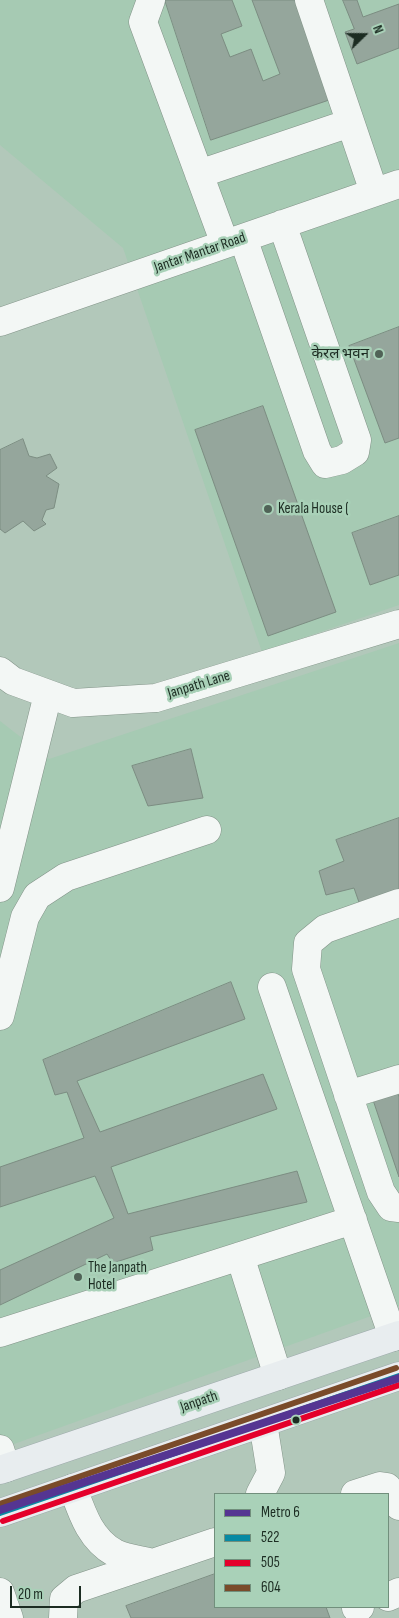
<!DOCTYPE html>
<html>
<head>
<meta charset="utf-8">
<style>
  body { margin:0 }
  #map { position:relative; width:399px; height:1618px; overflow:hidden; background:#b2c8ba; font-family:"Sofia Sans Condensed",sans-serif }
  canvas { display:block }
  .legend { position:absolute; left:214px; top:1493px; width:175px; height:115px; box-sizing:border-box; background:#a9d1b8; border:1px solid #718f7c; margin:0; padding:6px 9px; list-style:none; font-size:15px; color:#1c2c22 }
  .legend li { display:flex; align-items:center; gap:10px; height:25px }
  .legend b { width:25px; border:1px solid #718f7c }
  .north { position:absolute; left:339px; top:10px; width:50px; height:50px; -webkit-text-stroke:4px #a9d1b8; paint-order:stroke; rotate:68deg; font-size:14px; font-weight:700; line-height:20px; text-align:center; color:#1c2c22 }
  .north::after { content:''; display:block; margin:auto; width:18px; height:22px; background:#1c2c22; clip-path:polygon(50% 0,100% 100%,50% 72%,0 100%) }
  .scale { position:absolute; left:10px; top:1586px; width:71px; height:22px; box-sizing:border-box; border:2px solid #1c2c22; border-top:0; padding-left:6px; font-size:15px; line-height:18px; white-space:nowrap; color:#1c2c22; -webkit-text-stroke:4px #a9d1b8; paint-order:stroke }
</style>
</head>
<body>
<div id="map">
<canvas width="399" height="1618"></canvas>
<ul class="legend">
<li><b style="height:6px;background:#553592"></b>Metro 6</li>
<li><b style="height:6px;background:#078aa3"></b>522</li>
<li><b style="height:6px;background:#e4002b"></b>505</li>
<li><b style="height:6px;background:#7a4b2a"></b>604</li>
</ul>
<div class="north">N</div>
<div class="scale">20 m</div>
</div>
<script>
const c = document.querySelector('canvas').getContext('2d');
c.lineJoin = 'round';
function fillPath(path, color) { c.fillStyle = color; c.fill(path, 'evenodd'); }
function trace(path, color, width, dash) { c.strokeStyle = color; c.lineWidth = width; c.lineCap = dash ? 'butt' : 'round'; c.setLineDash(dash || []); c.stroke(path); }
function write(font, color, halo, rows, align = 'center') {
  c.font = font + ' "Sofia Sans Condensed","Noto Sans Devanagari",sans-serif'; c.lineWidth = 5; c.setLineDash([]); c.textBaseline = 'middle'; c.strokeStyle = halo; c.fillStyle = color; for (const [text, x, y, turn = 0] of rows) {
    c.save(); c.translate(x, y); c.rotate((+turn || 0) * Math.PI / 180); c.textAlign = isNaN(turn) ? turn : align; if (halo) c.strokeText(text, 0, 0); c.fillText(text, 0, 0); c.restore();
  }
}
fillPath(new Path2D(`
  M0 0H399V605L262 652 123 248 0 145Z
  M399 643V1306L0 1449V721L49 759Z`), '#a6cab3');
const building = new Path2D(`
  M165 0H232L242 26 221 34 230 57 251 49 263 81 280 74 252 0H301L335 98 211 140Z
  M343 0H357L363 17 399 4V48L357 64 345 32 354 29Z
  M399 327V438L385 443 349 346Z
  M263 406 336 612 268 636 195 430Z
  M23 439 29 456 37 458 50 454 57 468 46 476 59 484 54 508 46 510 42 520 46 524 34 531 23 521 5 533 0 529V450Z
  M399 516V575L370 585 352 533Z
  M191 749 203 798 148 806 132 766Z
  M399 818V895L361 908 354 888 326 895 319 871 344 861 336 840Z
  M231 982 245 1019 77 1081 100 1132 263 1074 277 1109 111 1167 128 1214 297 1171 307 1202 150 1237 153 1250 113 1263 107 1254 0 1305V1270L114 1218 95 1176 0 1207V1167L84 1138 67 1092 55 1095 43 1060Z
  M395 1086 399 1097V1177L371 1094Z
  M215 1574V1607H326L330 1618H131L126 1606Z`);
fillPath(building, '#95a69c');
trace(building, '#7c8d82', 1);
const minor = new Path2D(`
  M151 0 143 22 225 244
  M309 0 374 192
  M199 174 350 123
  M243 238 317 451 325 464 342 460 355 452 357 440 282 224
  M0 322 399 184
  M0 671 13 681 73 703 156 698 399 624
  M0 888 48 694
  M399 903 325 929 308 943 306 969 381 1192 391 1207 399 1208
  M272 987 393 1337
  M0 1016 25 917 37 896 66 877 207 830
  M348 1095 399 1079
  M240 1256 278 1376
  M0 1333 353 1220
  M0 1449 6 1468
  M73 1488C82 1513 90 1539 115 1553 125 1558 141 1560 153 1563
  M260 1494 271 1473 263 1423
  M355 1494 380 1486 387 1487 394 1495 399 1506
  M0 1592 9 1618
  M388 1597 399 1592
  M356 1608 360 1607
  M63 1618 64 1599 76 1589 215 1542`);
const major = new Path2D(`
  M0 1470 399 1335
  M0 1513 399 1376`);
trace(minor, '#829388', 29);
trace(major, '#9da9ab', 29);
trace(minor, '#f3f7f5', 28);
trace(major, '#e8edef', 28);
trace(new Path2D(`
  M0 1513 399 1376`), '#078aa3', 6);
trace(new Path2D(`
  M3 1521 399 1385`), '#e4002b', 6);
trace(new Path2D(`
  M0 1504 396 1368`), '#7a4b2a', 6);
trace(new Path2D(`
  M0 1510 399 1378`), '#553592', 8);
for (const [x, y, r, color] of [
  [379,354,5,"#506357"],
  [268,509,5,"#506357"],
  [78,1277,5,"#506357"],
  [296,1420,4.5,"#1c2c22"]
]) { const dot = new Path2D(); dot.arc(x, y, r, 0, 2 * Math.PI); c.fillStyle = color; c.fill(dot); trace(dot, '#a9d1b8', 2); }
write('15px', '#1c2c22', '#a9d1b8', [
  ["Jantar Mantar Road",200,253,-19],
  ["Janpath Lane",199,685,-17],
  ["Janpath",199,1402,-19]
]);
write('15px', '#1c2c22', '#a9d1b8', [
  ["केरल भवन",369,354,"right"],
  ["Kerala House (",278,509],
  ["The Janpath",88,1268],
  ["Hotel",88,1285]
], 'left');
</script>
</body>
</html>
